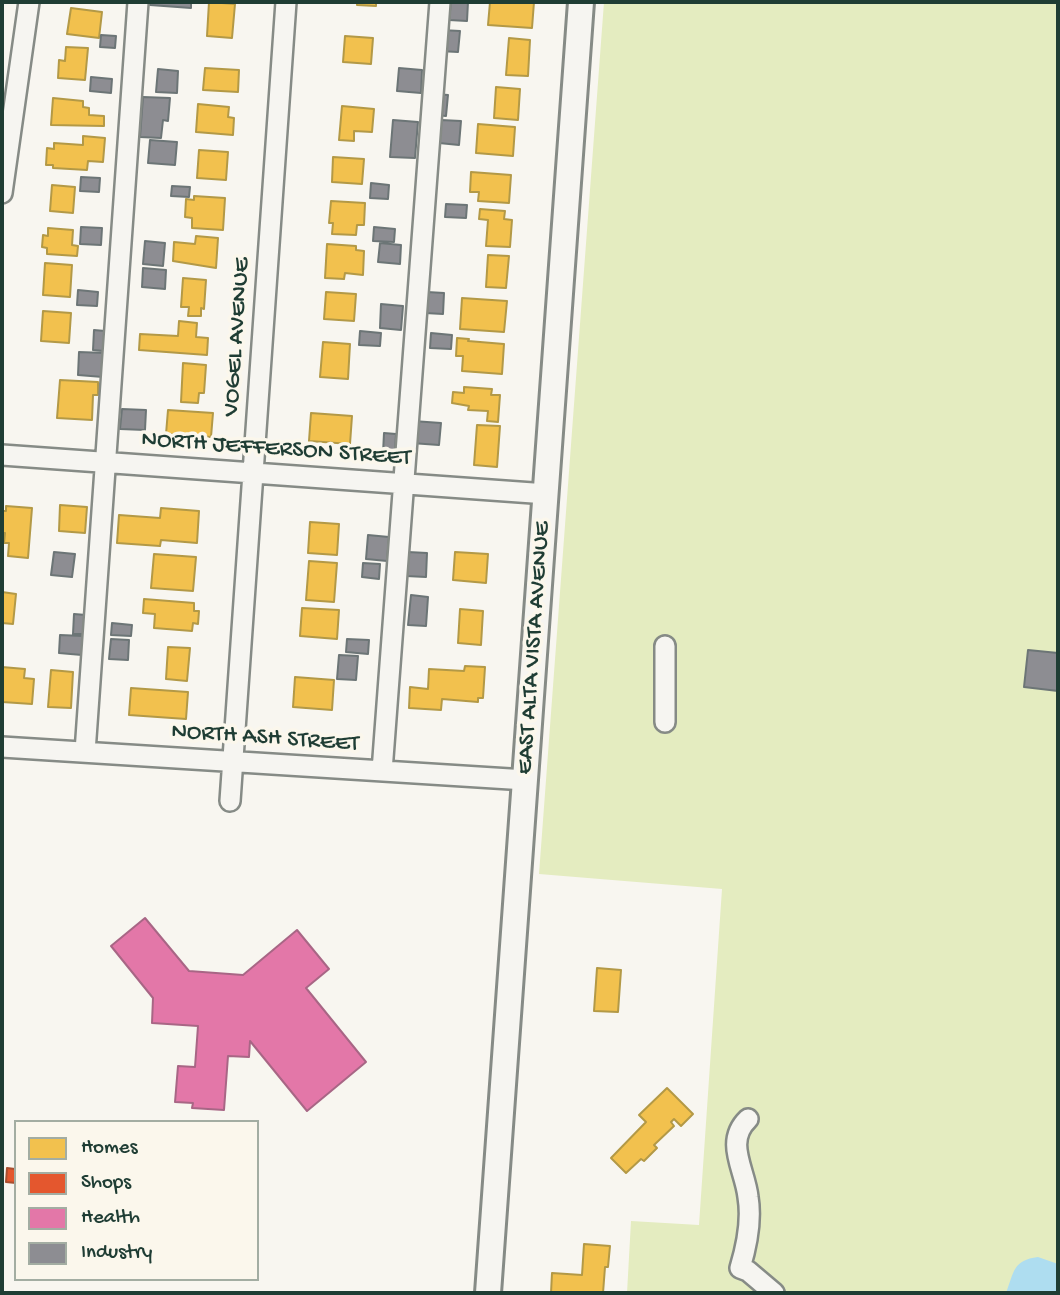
<!DOCTYPE html>
<html>
<head>
<meta charset="utf-8">
<style>
  body { margin:0 }
  #map { position:relative; width:1060px; height:1295px; overflow:hidden; background:#f8f6f0; font-family:"Gochi Hand",sans-serif }
  canvas { display:block }
  .frame { position:absolute; inset:0; border:4px solid #1f3d34; pointer-events:none }
  .legend { position:absolute; left:14px; top:1120px; width:245px; height:161px; box-sizing:border-box; background:#fbf7ec; border:2px solid #a3ada2; margin:0; padding:9px 12px; list-style:none; font-size:21px; color:#1f3d34 }
  .legend li { display:flex; align-items:center; gap:14px; height:35px }
  .legend b { width:35px; border:2px solid #a3ada2 }
</style>
</head>
<body>
<div id="map">
<canvas width="1060" height="1295"></canvas>
<div class="frame"></div>
<ul class="legend">
<li><b style="height:19px;background:#f2c14e"></b>Homes</li>
<li><b style="height:19px;background:#e4572e"></b>Shops</li>
<li><b style="height:19px;background:#e377a8"></b>Health</li>
<li><b style="height:19px;background:#8d8d92"></b>Industry</li>
</ul>
</div>
<script>
const c = document.querySelector('canvas').getContext('2d');
c.lineJoin = 'round';
function fillPath(path, color) { c.fillStyle = color; c.fill(path, 'evenodd'); }
function trace(path, color, width, dash) { c.strokeStyle = color; c.lineWidth = width; c.lineCap = dash ? 'butt' : 'round'; c.setLineDash(dash || []); c.stroke(path); }
function write(font, color, halo, rows, align = 'center') {
  c.font = font + ' "Gochi Hand",sans-serif'; c.lineWidth = 7; c.setLineDash([]); c.textBaseline = 'middle'; c.strokeStyle = halo; c.fillStyle = color; for (const [text, x, y, turn = 0] of rows) {
    c.save(); c.translate(x, y); c.rotate((+turn || 0) * Math.PI / 180); c.textAlign = isNaN(turn) ? turn : align; if (halo) c.strokeText(text, 0, 0); c.fillText(text, 0, 0); c.restore();
  }
}
fillPath(new Path2D(`
  M604 2H1058V1293H627L631 1221 699 1225 722 889 539 874Z`), '#e4ecc0');
fillPath(new Path2D(`
  M1038 1257 1058 1264V1293H1006C1014 1272 1013 1260 1038 1257Z`), '#aeddf0');
const homes = new Path2D(`
  M209 2 235 4 232 38 207 36Z
  M357 2H376V6L357 5Z
  M490 2H534L532 28 488 25Z
  M71 8 102 12 99 38 67 34Z
  M345 36 373 38 371 64 343 62Z
  M509 38 530 40 528 76 506 75Z
  M66 47 88 48 85 80 58 78 59 60 65 61Z
  M205 68 239 70 238 92 203 90Z
  M496 87 520 89 518 120 494 118Z
  M53 98 83 101V107L89 108V115L104 116V126L51 125Z
  M198 104 229 107 228 117 234 118 233 135 196 132Z
  M342 106 374 109 372 132 354 131V141L339 140Z
  M478 124 515 127 513 156 476 153Z
  M83 136 105 138 103 162 88 161 87 170 53 168V165H46L47 148 54 149V143L83 145Z
  M199 150 228 152 226 180 197 178Z
  M333 157 364 159 362 184 332 182Z
  M471 172 511 175 509 203 478 201 479 192H470Z
  M52 185 75 187 73 213 50 211Z
  M194 196 225 198 223 230 192 228V218L185 217 186 199 194 200Z
  M331 201 365 203 364 225H357L356 235 332 234 333 223H329Z
  M480 209 505 211 504 219 512 220 510 247 486 246 488 220 479 219Z
  M48 228 73 230 72 245 78 246 77 256 47 254V248L42 247 43 235 48 236Z
  M196 236 218 238 216 268 173 261 174 242 195 244Z
  M327 244 356 246V250L364 251 363 275 345 273 344 279 325 278Z
  M488 255 509 256 506 288 486 287Z
  M45 263 72 265 70 297 43 295Z
  M183 278 206 280 204 309 201 308V316H188L189 307H181Z
  M326 292 356 294 354 321 324 319Z
  M462 298 507 301 504 332 460 329Z
  M43 311 71 313 69 343 41 341Z
  M179 321 197 323 196 337 208 338 207 355 139 350 140 334 178 336Z
  M457 338 469 339 468 341 504 344 502 374 462 371 463 356H456Z
  M323 342 350 344 348 379 320 377Z
  M183 363 206 365 204 393H199L198 403 181 402Z
  M60 380 98 382V395H93L92 420 57 418Z
  M464 387 492 389 491 395H500L498 422 487 421 488 411 468 410 469 406 452 403 453 392 464 393Z
  M168 410 213 413 211 437 166 434Z
  M311 413 352 416 350 444 309 441Z
  M477 425 500 426 497 467 474 465Z
  M60 505 87 507 85 533 59 531Z
  M6 506 32 508 28 558 8 556 9 543H4L5 533H2V511H6Z
  M161 508 199 511 197 543 161 540 160 546 117 543 119 515 160 518Z
  M310 522 339 524 337 555 308 553Z
  M455 552 488 554 486 583 453 580Z
  M154 554 196 557 193 591 151 588Z
  M309 561 337 563 334 602 306 600Z
  M2 592 16 594 13 624 2 623Z
  M144 599 194 603V611H199L198 624 193 623 192 631 154 628 155 614 143 613Z
  M302 608 339 610 337 639 300 636Z
  M460 609 483 611 481 645 458 643Z
  M168 647 190 648 187 681 166 679Z
  M465 666 485 667 483 698H478V702L442 699 441 710 409 708 410 687 428 689 429 669 464 671Z
  M2 667 25 669 24 678 34 679 32 704 2 702Z
  M51 670 73 672 71 708 48 707Z
  M295 677 334 680 332 710 293 707Z
  M131 688 188 692 186 719 129 715Z
  M597 968 621 970 618 1012 594 1011Z
  M667 1088 693 1114 681 1126 674 1119 671 1122 674 1126 654 1145 657 1148 644 1161 641 1159 626 1173 611 1158 646 1122 639 1115Z
  M584 1244 610 1246 608 1267H605L603 1293H551L552 1273 582 1275Z`);
fillPath(homes, '#f2c14e');
trace(homes, '#b39946', 2);
const shops = new Path2D(`
  M16 1161V1183L6 1182 7 1168 15 1169Z`);
fillPath(shops, '#e4572e');
trace(shops, '#a94f30', 2);
const health = new Path2D(`
  M145 918 189 971 243 975 297 930 329 969 306 988 366 1062 307 1111 250 1041 249 1057 228 1056 224 1110 192 1108 193 1103 175 1102 178 1066 195 1067 198 1026 152 1023 153 998 111 946Z`);
fillPath(health, '#e377a8');
trace(health, '#a86685', 2);
const industry = new Path2D(`
  M150 2H191V8L150 5Z
  M451 2H468L467 21 449 20Z
  M441 30 460 31 458 52 439 51Z
  M101 35 116 36 115 48 100 47Z
  M399 68 422 70 421 93 397 91Z
  M158 69 178 71 177 93 156 92Z
  M91 77 112 79 111 93 90 91Z
  M437 94 448 95 446 116 436 115Z
  M143 97 170 98 168 121 163 120 161 138 140 137Z
  M393 120 418 122 415 158 390 157Z
  M441 120 461 121 459 145 439 143Z
  M150 140 177 142 175 165 148 163Z
  M81 177 100 178 99 192 80 191Z
  M371 183 389 185 388 199 370 198Z
  M172 186 190 187 189 197 171 196Z
  M446 204 467 205 466 218 445 217Z
  M81 227 102 228 101 245 80 244Z
  M374 227 395 229 394 242 373 241Z
  M145 241 165 243 163 266 143 264Z
  M380 243 401 245 400 264 378 262Z
  M143 268 166 270 165 289 142 287Z
  M78 290 98 292 97 306 77 305Z
  M427 292 444 293 443 314 425 313Z
  M381 304 403 306 401 330 380 328Z
  M94 330 105 331 104 351 93 350Z
  M360 331 381 333 380 346 359 345Z
  M431 333 452 335 451 349 430 348Z
  M79 352 105 353 103 377 78 375Z
  M122 409 146 410 145 430 120 429Z
  M413 421 441 423 439 445 411 443Z
  M384 433 396 434 395 454 383 453Z
  M368 535 389 537 387 561 366 559Z
  M54 552 75 554 72 577 51 575Z
  M408 552 427 553 426 577 406 576Z
  M363 563 380 564 379 579 362 577Z
  M411 595 428 597 426 626 408 625Z
  M74 614 86 615 84 634H73Z
  M112 623 132 625 131 636 111 635Z
  M60 635 83 636 82 655 59 653Z
  M111 639 129 640 128 660 109 659Z
  M347 639 369 640 368 654 346 652Z
  M1028 650 1058 653V691L1024 687Z
  M339 655 358 656 356 680 337 679Z`);
fillPath(industry, '#8d8d92');
trace(industry, '#6c7576', 2);
const minor = new Path2D(`
  M2 193 29 2
  M2 455 547 494
  M665 646V722
  M2 747 526 780
  M85 752 138 2
  M382 771 440 2
  M230 801 286 2
  M748 1119C724 1142 745 1169 748 1197 752 1221 747 1245 740 1268L748 1271 774 1293`);
const major = new Path2D(`
  M488 1293 581 2`);
trace(minor, '#868b86', 24);
trace(major, '#868b86', 30);
trace(minor, '#f6f5f1', 19);
trace(major, '#f6f5f1', 24);
write('24px', '#1f3d34', '#fbf7ec', [
  ["VOGEL AVENUE",238,337,-86],
  ["NORTH JEFFERSON STREET",276,450,4],
  ["EAST ALTA VISTA AVENUE",535,648,-86],
  ["NORTH ASH STREET",265,739,4]
]);
</script>
</body>
</html>
